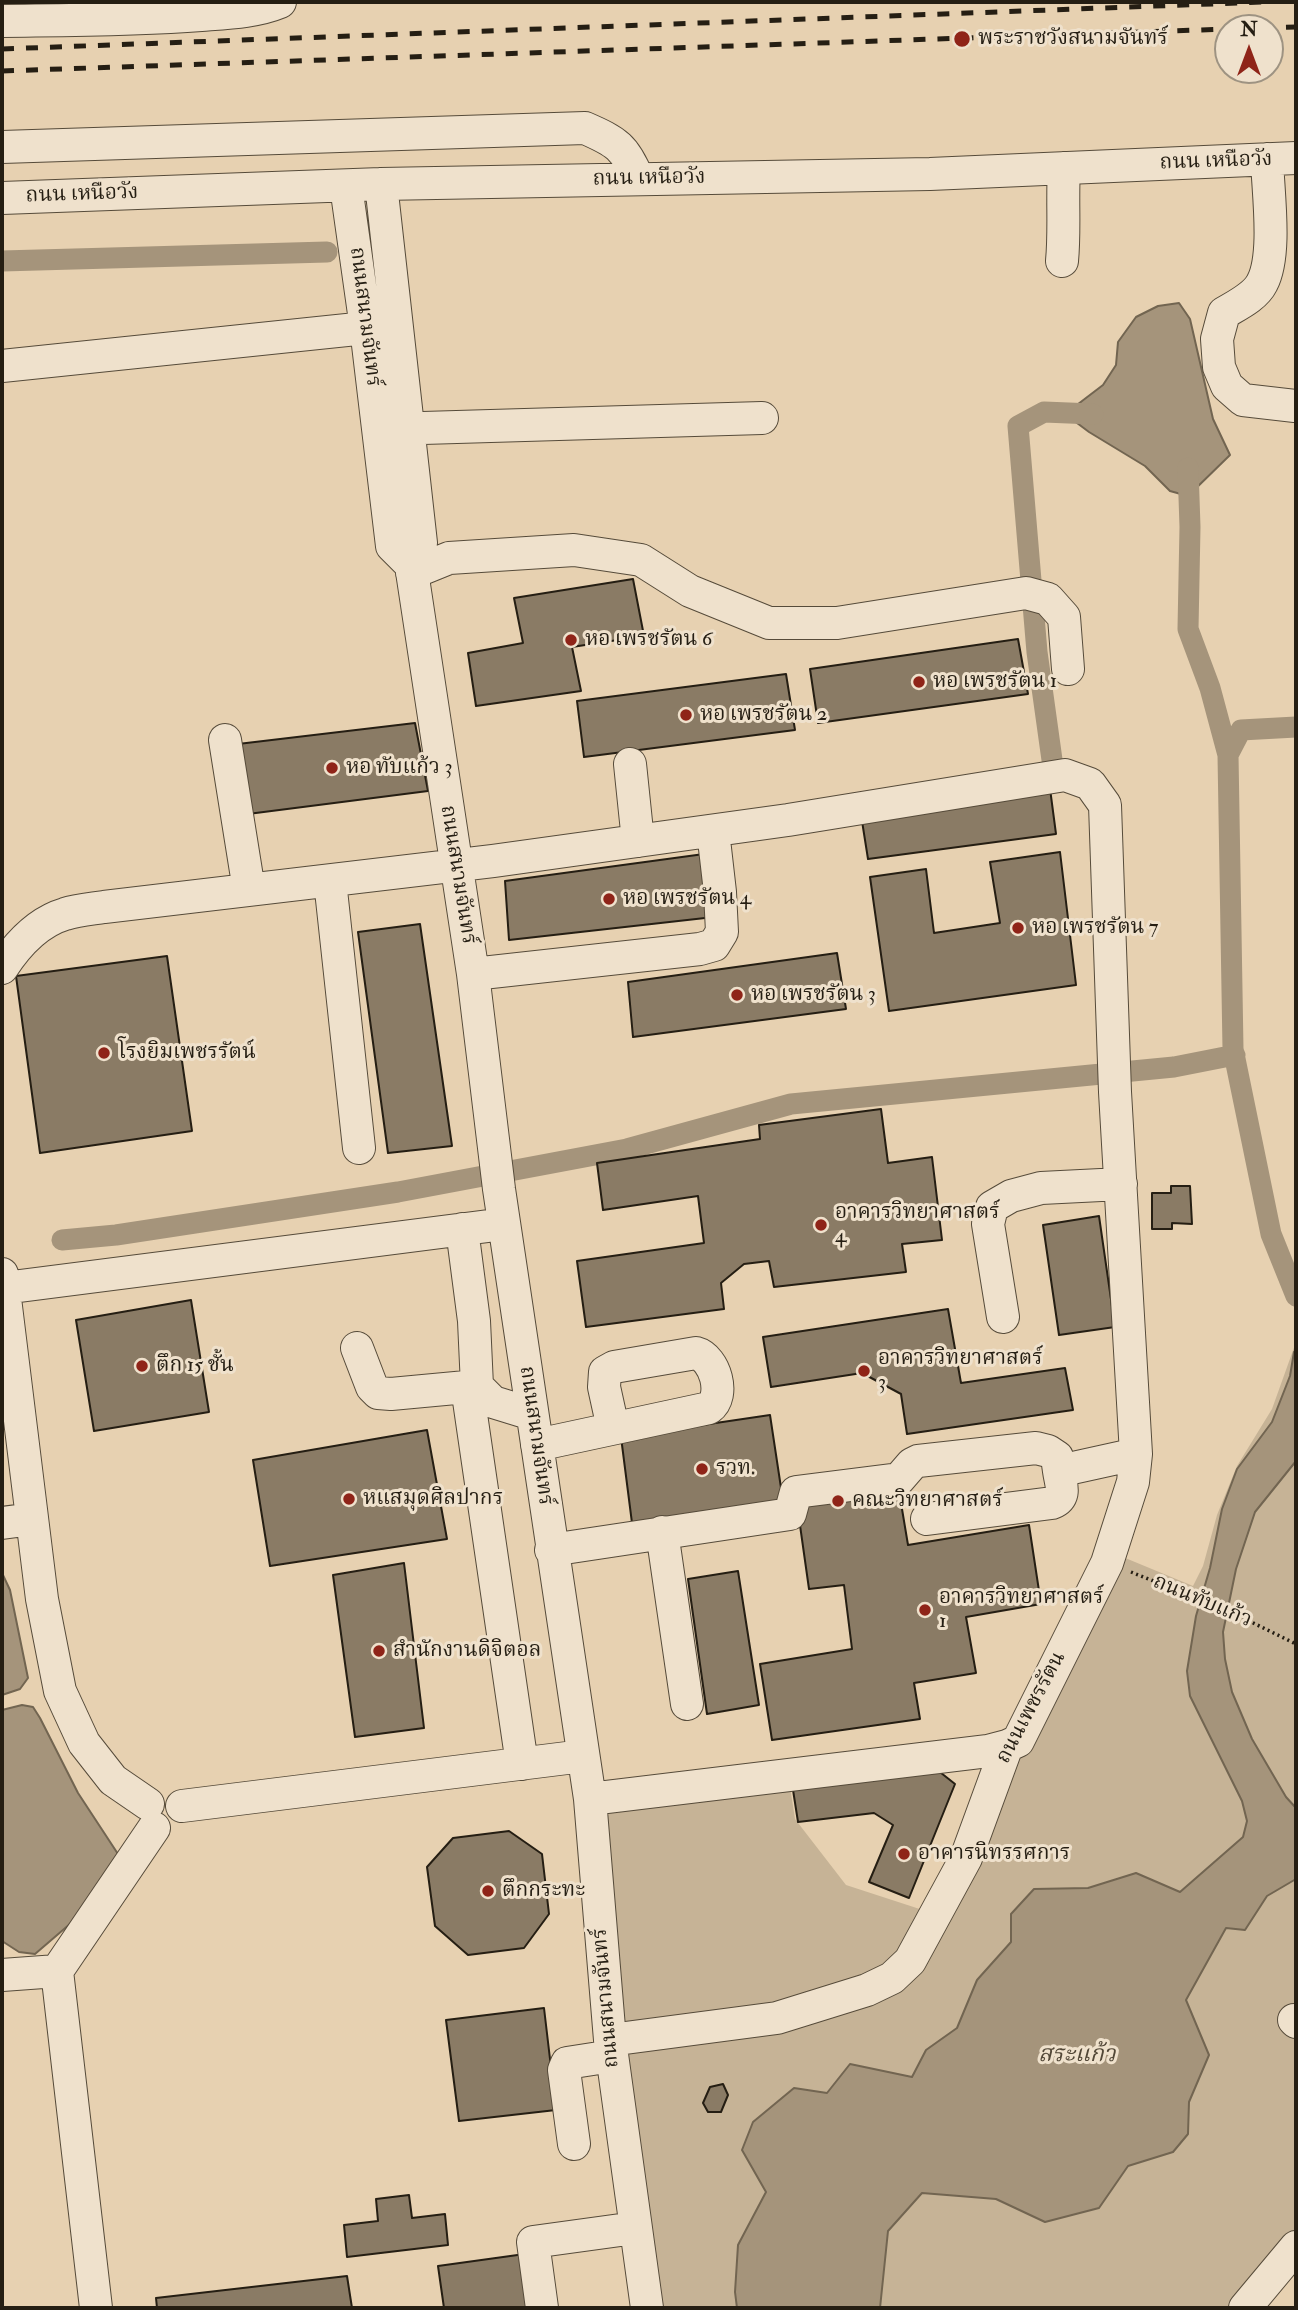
<!DOCTYPE html>
<html>
<head>
<meta charset="utf-8">
<style>
  body { margin:0 }
  #map { position:relative; width:1298px; height:2310px; overflow:hidden; background:#e7d1b1; font-family:"IM FELL Double Pica",serif }
  canvas { display:block }
  .frame { position:absolute; inset:0; border:4px solid #251e13; pointer-events:none }
  .north { position:absolute; left:1214px; top:14px; width:70px; height:70px; box-sizing:border-box; background:#efe1cc; border:2px solid #9e9382; border-radius:50%; rotate:0deg; font-size:19px; font-weight:700; line-height:28px; text-align:center; color:#251e13 }
  .north::after { content:''; display:block; margin:auto; width:24px; height:32px; background:#8f2418; clip-path:polygon(50% 0,100% 100%,50% 72%,0 100%) }
</style>
</head>
<body>
<div id="map">
<canvas width="1298" height="2310"></canvas>
<div class="frame"></div>
<div class="north">N</div>
</div>
<script>
const c = document.querySelector('canvas').getContext('2d');
c.lineJoin = 'round';
function fillPath(path, color) { c.fillStyle = color; c.fill(path, 'evenodd'); }
function trace(path, color, width, dash) { c.strokeStyle = color; c.lineWidth = width; c.lineCap = dash ? 'butt' : 'round'; c.setLineDash(dash || []); c.stroke(path); }
function write(font, color, halo, rows, align = 'center') {
  c.font = font + ' "IM FELL Double Pica","Noto Serif Thai",serif'; c.lineWidth = 6; c.setLineDash([]); c.textBaseline = 'middle'; c.strokeStyle = halo; c.fillStyle = color; for (const [text, x, y, turn = 0] of rows) {
    c.save(); c.translate(x, y); c.rotate((+turn || 0) * Math.PI / 180); c.textAlign = isNaN(turn) ? turn : align; if (halo) c.strokeText(text, 0, 0); c.fillText(text, 0, 0); c.restore();
  }
}
fillPath(new Path2D(`
  M1296 1342V2244L1243 2308H647L601 1806 788 1774 795 1819 846 1885 935 1914 1118 1555 1193 1586 1203 1566 1217 1515 1237 1466 1272 1409Z`), '#c6b396');
const water = new Path2D(`
  M1179 303 1190 319 1213 419 1230 455 1188 496 1170 491 1145 466 1089 432 1065 414 1103 385 1116 365 1118 342 1136 317 1158 306Z
  M1296 1351V1461L1255 1512 1236 1569 1223 1632 1225 1659 1232 1692 1252 1739 1286 1797 1296 1808V1879L1267 1896 1245 1930 1226 1928 1186 2000 1209 2055 1189 2102 1188 2134 1173 2152 1128 2166 1099 2208 1045 2222 996 2199 922 2193 888 2231 880 2308H737L735 2292 738 2245 766 2192 742 2150 753 2122 794 2088 827 2093 850 2064 912 2077 926 2050 957 2028 977 1980 1011 1942V1914L1034 1889 1088 1888 1136 1873 1180 1892 1243 1837 1247 1821 1242 1801 1190 1696 1187 1671 1196 1616 1210 1568 1222 1509 1237 1469 1272 1422 1290 1376 1294 1352Z
  M2 1573 10 1590 28 1678 20 1689 2 1695Z
  M22 1705 33 1707 40 1718 78 1793 118 1854 120 1881 35 1954 19 1952 2 1941V1710Z`);
fillPath(water, '#a5947b');
trace(water, '#726551', 2);
trace(new Path2D(`
  M2 261 327 252
  M1188 468 1190 527 1188 629 1210 688 1228 755
  M1296 727 1241 730 1228 755 1233 1049 1271 1234 1296 1296
  M1053 767 1037 652 1018 426 1044 412 1093 414
  M62 1240 116 1235 398 1192 627 1149 791 1104 1174 1067 1235 1055`), '#a5947b', 21);
const building = new Path2D(`
  M633 579 644 636 572 647 581 691 476 706 468 653 523 643 514 598Z
  M1018 639 1028 694 818 723 810 669Z
  M786 674 795 730 584 757 577 701Z
  M415 723 428 791 248 814 238 744Z
  M1049 781 1056 834 868 859 859 802Z
  M1060 852 1076 985 889 1011 870 877 926 869 934 933 1000 923 990 862Z
  M704 854 714 917 509 940 505 881Z
  M420 924 452 1146 388 1153 358 932Z
  M837 953 846 1009 633 1037 628 982Z
  M167 956 192 1131 40 1153 16 976Z
  M881 1109 888 1163 932 1157 942 1240 902 1244 906 1272 774 1287 769 1261 744 1264 721 1283 724 1309 586 1327 577 1261 704 1243 698 1196 603 1210 597 1163 760 1139 759 1125Z
  M1171 1186H1190L1192 1224 1172 1223V1229H1152V1193H1171Z
  M1099 1216 1115 1327 1059 1335 1043 1225Z
  M191 1300 209 1412 94 1431 76 1320Z
  M948 1309 961 1383 1065 1368 1073 1410 907 1434 901 1394 862 1373 771 1387 763 1337Z
  M770 1415 783 1501 632 1523 621 1437Z
  M427 1430 447 1539 270 1566 253 1460Z
  M899 1491 908 1545 1029 1525 1041 1604 966 1617 976 1673 914 1683 920 1719 772 1740 760 1664 852 1649 844 1585 809 1589 797 1504Z
  M404 1563 424 1728 355 1737 333 1575Z
  M738 1571 759 1705 707 1714 688 1579Z
  M926 1761 955 1784 909 1898 869 1882 893 1825 874 1813 798 1822 791 1777Z
  M509 1831 542 1854 549 1914 524 1948 468 1955 435 1926 427 1867 453 1838Z
  M544 2008 556 2110 459 2121 446 2020Z
  M723 2084 728 2095 721 2112H708L703 2103 710 2087Z
  M409 2195 412 2218 445 2214 448 2245 347 2257 344 2225 378 2221 376 2199Z
  M532 2253 539 2308H444L438 2266Z
  M347 2276 352 2308H157L156 2298Z`);
fillPath(building, '#8a7b65');
trace(building, '#251e13', 2);
const minor = new Path2D(`
  M2 21C68 20 135 20 201 15 227 13 256 12 280 2
  M2 147 585 128C617 142 625 147 638 179
  M1267 159C1268 193 1277 255 1262 283 1255 297 1237 305 1224 313L1217 339 1219 367 1227 386 1243 400 1295 406
  M346 186 366 328 392 546 411 565 421 543 381 184
  M2 198 381 184 930 174 1296 158
  M1062 261C1065 230 1062 199 1064 168
  M2 366 366 328
  M389 429 762 418
  M411 565 473 974 499 1189 590 1799 610 2040 647 2308
  M412 573 449 558 574 550 641 560 690 591 769 623H837L1026 593 1048 599 1064 617 1068 669
  M225 740 249 890
  M630 764 638 841
  M330 881 359 1148
  M2 968C17 945 38 922 65 914 77 910 91 909 104 907L493 861 788 820 1065 775 1090 784 1105 805 1115 1092 1136 1454 1133 1482 1107 1563 1018 1741 1007 1746 966 1858 910 1961 892 1978 867 1990 777 2018 610 2040
  M473 974 700 949 714 945 722 932 720 892 713 831
  M2 1274 42 1599 60 1691 84 1743 113 1780 148 1804
  M4 1288 504 1224
  M1003 1317 988 1224 992 1207 1011 1196 1041 1188 1121 1184
  M357 1348 372 1387 378 1393 391 1394 477 1386 474 1321 462 1229
  M477 1386 493 1402 532 1414
  M467 1387 522 1764
  M537 1445 709 1408C726 1396 715 1358 696 1353L614 1367 605 1372 604 1387 613 1428
  M927 1519 1052 1503C1067 1497 1061 1485 1059 1471
  M2 1523 32 1519
  M662 1532 687 1704
  M551 1550 790 1514 796 1492 899 1479 912 1464 918 1461 1036 1448 1048 1451 1057 1457 1059 1471 1136 1454
  M590 1799 988 1751 1007 1746
  M182 1806 583 1756
  M57 1971 154 1828
  M2 1975 57 1971 96 2308
  M1294 2020 1296 2022
  M574 2144 564 2070 567 2063 612 2056
  M542 2308 533 2242 635 2228
  M1245 2308 1296 2247`);
trace(minor, '#564b3a', 34);
trace(new Path2D(`
  M1131 1572 1235 1614 1296 1644`), '#251e13', 3.5, [2, 3.5]);
trace(minor, '#efe1cc', 32);
trace(new Path2D(`
  M1262 28 1296 27
  M2 49 1264 2
  M2 71 1228 29`), '#251e13', 5, [12, 12]);
for (const [x, y, r, color] of [
  [962,39,9,"#8f2418"],
  [571,640,7,"#8f2418"],
  [919,682,7,"#8f2418"],
  [686,715,7,"#8f2418"],
  [332,768,7,"#8f2418"],
  [609,899,7,"#8f2418"],
  [1018,928,7,"#8f2418"],
  [737,995,7,"#8f2418"],
  [104,1053,7,"#8f2418"],
  [821,1225,7,"#8f2418"],
  [142,1366,7,"#8f2418"],
  [864,1371,7,"#8f2418"],
  [702,1469,7,"#8f2418"],
  [349,1499,7,"#8f2418"],
  [838,1501,7,"#8f2418"],
  [925,1610,7,"#8f2418"],
  [379,1651,7,"#8f2418"],
  [904,1854,7,"#8f2418"],
  [488,1891,7,"#8f2418"]
]) { const dot = new Path2D(); dot.arc(x, y, r, 0, 2 * Math.PI); c.fillStyle = color; c.fill(dot); trace(dot, '#efe1cc', 2.5); }
write('21px', '#251e13', '#efe1cc', [
  ["พระราชวังสนามจันทร์",978,39],
  ["หอ เพรชรัตน 6",585,640],
  ["หอ เพรชรัตน 1",933,682],
  ["หอ เพรชรัตน 2",700,715],
  ["หอ ทับแก้ว 3",346,768],
  ["หอ เพรชรัตน 4",623,899],
  ["หอ เพรชรัตน 7",1032,928],
  ["หอ เพรชรัตน 3",751,995],
  ["โรงยิมเพชรรัตน์",118,1053],
  ["อาคารวิทยาศาสตร์",835,1213],
  ["4",835,1237],
  ["อาคารวิทยาศาสตร์",878,1359],
  ["3",878,1383],
  ["ตึก 15 ชั้น",156,1366],
  ["รวท.",716,1469],
  ["หแสมุดศิลปากร",363,1499],
  ["คณะวิทยาศาสตร์",852,1501],
  ["อาคารวิทยาศาสตร์",939,1598],
  ["1",939,1622],
  ["สำนักงานดิจิตอล",393,1651],
  ["อาคารนิทรรศการ",918,1854],
  ["ตึกกระทะ",502,1891]
], 'left');
write('21px', '#251e13', '#efe1cc', [
  ["ถนน เหนือวัง",1216,162,-2],
  ["ถนน เหนือวัง",649,179,-1],
  ["ถนน เหนือวัง",82,195,-2],
  ["ถนนสนามจันทร์",364,317,83],
  ["ถนนสนามจันทร์",457,875,81],
  ["ถนนสนามจันทร์",535,1436,82],
  ["ถนนทับแก้ว",1202,1602,23],
  ["ถนนเพชรรัตน",1032,1708,-62],
  ["ถนนสนามจันทร์",607,1998,-95]
]);
write('italic 23px', '#524737', '#efe1cc', [
  ["สระแก้ว",1077,2056]
]);
</script>
</body>
</html>
